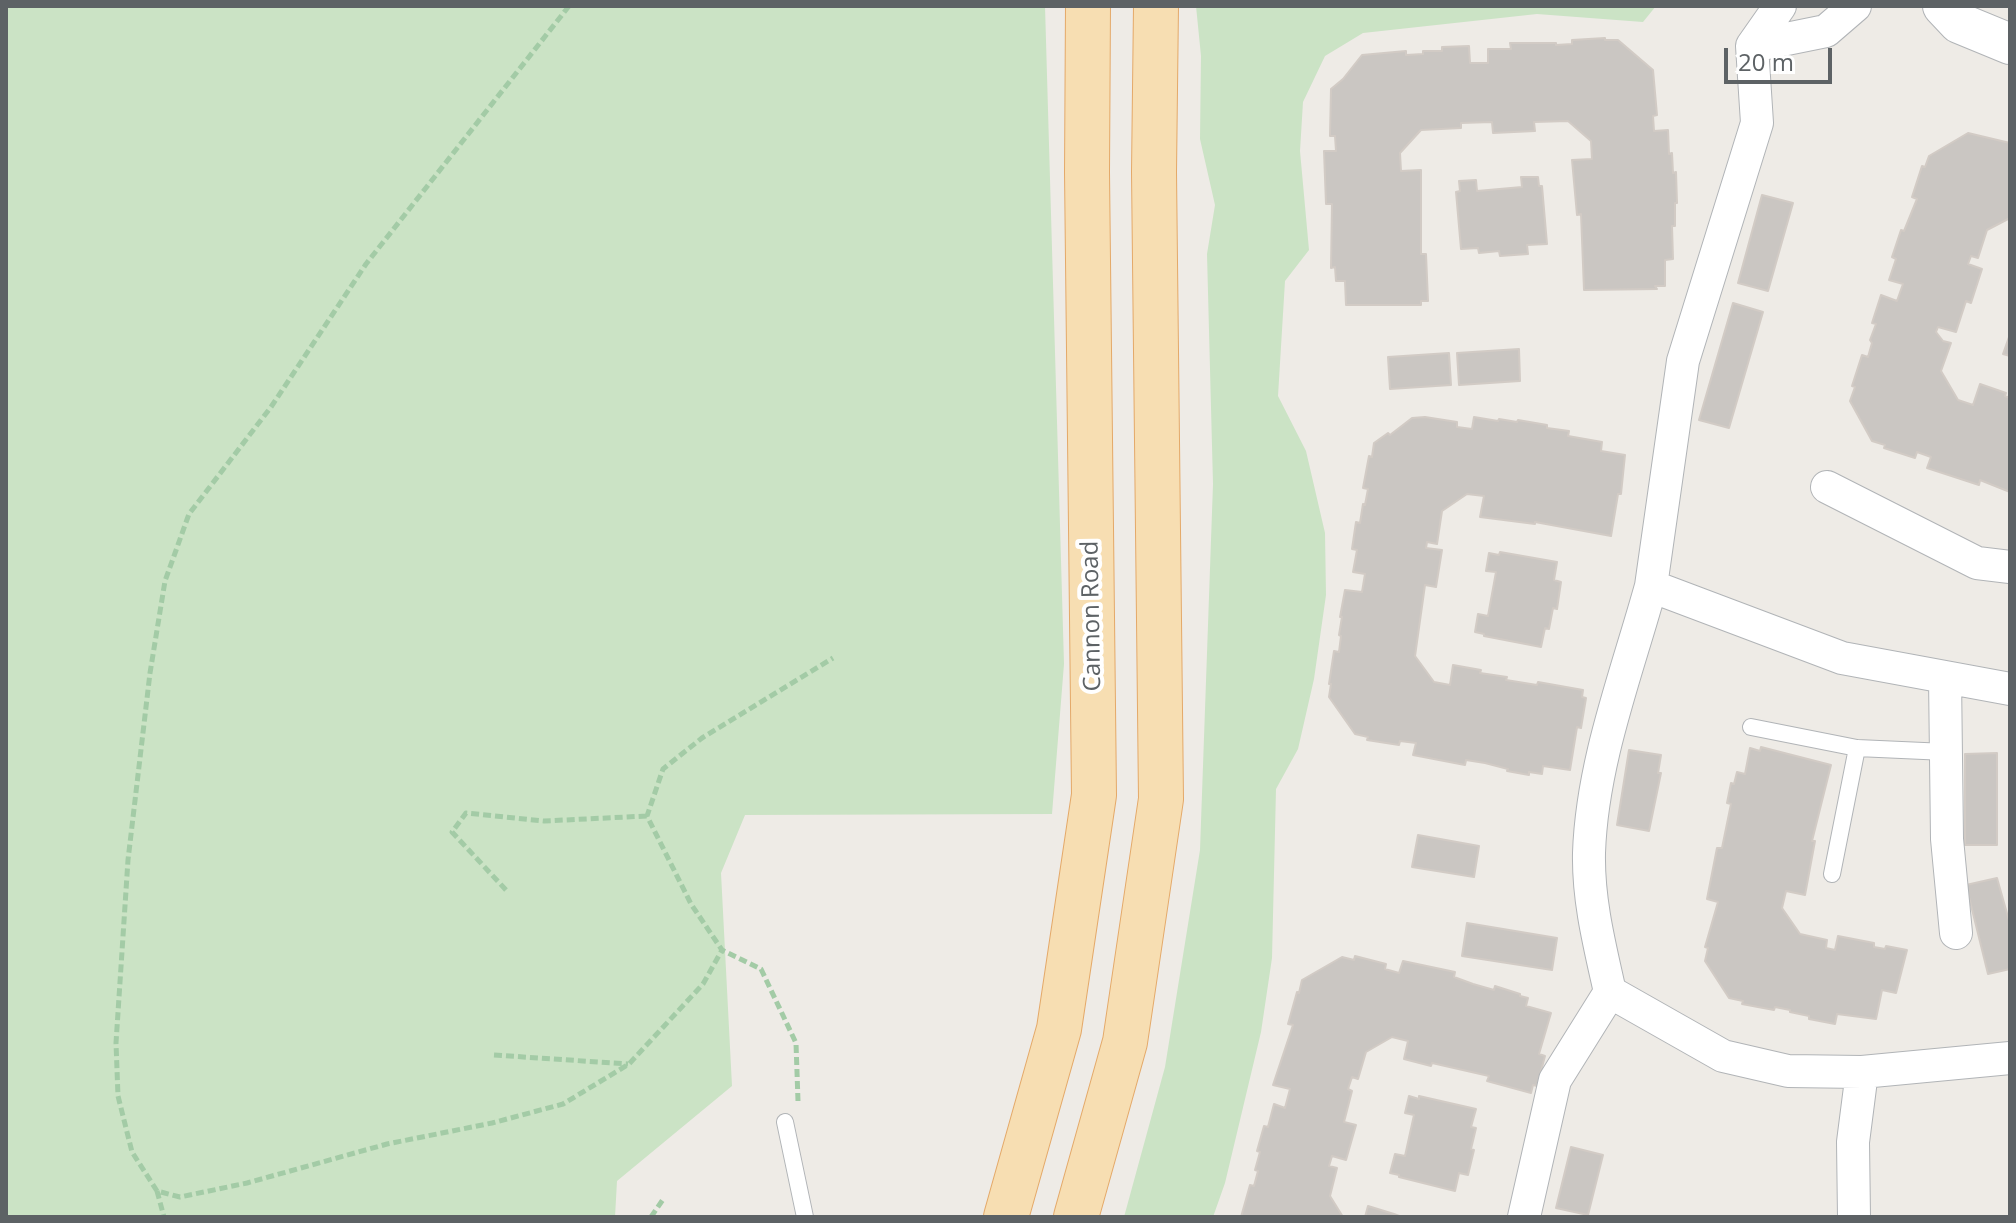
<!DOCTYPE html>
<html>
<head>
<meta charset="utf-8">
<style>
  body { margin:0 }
  #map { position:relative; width:2016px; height:1223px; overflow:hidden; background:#eeebe6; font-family:"Open Sans",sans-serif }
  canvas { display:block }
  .frame { position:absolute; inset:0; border:8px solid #5d6265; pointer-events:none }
  .scale { position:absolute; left:1724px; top:48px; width:108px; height:36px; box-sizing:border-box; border:4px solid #5d6265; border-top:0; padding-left:10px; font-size:24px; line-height:28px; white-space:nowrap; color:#5d6265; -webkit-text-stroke:6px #fff; paint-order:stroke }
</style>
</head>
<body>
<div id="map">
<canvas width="2016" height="1223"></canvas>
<div class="frame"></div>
<div class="scale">20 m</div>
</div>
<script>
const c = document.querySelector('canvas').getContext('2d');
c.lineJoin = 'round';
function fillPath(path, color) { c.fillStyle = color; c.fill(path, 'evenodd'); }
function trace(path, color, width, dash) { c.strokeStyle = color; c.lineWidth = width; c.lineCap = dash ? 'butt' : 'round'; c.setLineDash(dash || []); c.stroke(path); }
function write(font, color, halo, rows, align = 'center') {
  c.font = font + ' "Open Sans",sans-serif'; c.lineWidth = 8; c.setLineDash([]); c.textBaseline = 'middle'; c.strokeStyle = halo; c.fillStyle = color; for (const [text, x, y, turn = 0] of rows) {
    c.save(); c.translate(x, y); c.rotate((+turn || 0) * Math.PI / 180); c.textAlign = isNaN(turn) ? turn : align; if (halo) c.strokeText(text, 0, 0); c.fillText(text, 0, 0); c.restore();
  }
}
fillPath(new Path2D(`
  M6 6H1045L1064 664 1052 814 745 815 721 873 732 1086 617 1181 615 1217H6Z
  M1196 6H1656L1643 22 1537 14 1363 33 1325 56 1303 102 1300 151 1309 250 1285 281 1278 396 1306 451 1325 533 1326 595 1314 679 1298 749 1276 789 1272 958 1261 1032 1225 1183 1213 1217H1124L1165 1067 1200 850 1213 484 1207 254 1215 205 1200 139 1201 56Z`), '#cbe3c5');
const building = new Path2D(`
  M1605 38V40H1618L1653 70 1657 115 1653 116 1654 131 1668 130 1669 154 1672 153 1673 173 1676 172 1677 203H1675V226H1672L1673 259 1665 260V286H1655L1657 289 1584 290 1581 214 1577 215 1572 160 1592 159 1591 141 1568 121 1534 122 1535 131 1493 133 1492 122 1461 123V128L1421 130 1400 153 1401 171 1421 170V254H1426L1428 301H1421V305H1346L1345 281H1336L1335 267 1331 268 1332 204H1326L1324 151H1336L1335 136H1330L1331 89 1343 79 1362 55 1406 51V55L1423 54V51H1442V47L1469 46 1470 63H1488V49H1511L1510 43H1556V45L1572 44V40Z
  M1968 133 2010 143V218L1987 230 1978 258 1971 256 1968 264 1982 269 1971 303 1966 301 1956 332 1938 327 1936 332 1943 341 1951 343 1941 371 1958 400 1973 405 1980 384 2006 393 2005 396 2010 398V492L1980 480 1979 485 1927 468 1931 457 1917 452 1915 458 1884 448 1885 445 1872 441 1850 401 1855 387 1852 386 1862 355 1868 357 1872 343 1870 340 1876 324 1872 323 1881 295 1897 301 1903 284 1889 280 1896 259 1892 257 1901 230 1904 231 1917 199 1912 197 1922 166 1925 167 1929 156Z
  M1521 177H1538L1539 186H1542L1547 244 1527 245 1528 254 1500 256 1499 251 1479 253 1478 248 1461 249 1456 192 1460 191 1459 181 1476 180 1477 191 1522 187Z
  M1762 195 1793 203 1768 291 1738 283Z
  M1733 303 1763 312 1729 428 1699 420Z
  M2009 337 2010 338V356L2003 354Z
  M1519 349 1520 381 1459 385 1457 353Z
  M1449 353 1451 385 1390 389 1388 357Z
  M1425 417 1457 422V427L1472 429 1474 417 1498 421 1499 419 1517 422 1518 420 1547 425V428L1569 431 1568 436 1602 442 1601 451 1625 455 1621 494H1618L1611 536 1535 522V524L1480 517 1484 496 1467 494 1442 511 1437 544 1427 542 1426 548 1442 550 1436 587 1425 585 1415 656 1434 682 1450 685 1453 665 1481 670 1480 673 1507 677 1506 680 1537 685 1538 682 1583 690 1582 697 1586 698 1581 728 1577 727 1570 770 1543 766 1542 774 1529 772V775L1507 771 1508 769 1485 763 1466 760 1465 765 1413 755 1416 743 1400 741 1399 745 1367 740 1368 737 1355 734 1329 697 1331 684H1329L1334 651 1339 652 1341 636 1339 635 1342 617H1340L1345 590 1362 592 1365 574 1353 572 1357 550 1352 549 1356 522 1360 523 1363 504 1365 505 1368 489 1363 488 1369 456 1372 457 1374 443 1388 433 1390 435 1412 418Z
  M1500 552 1557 562 1554 580 1561 582 1557 609 1553 608 1549 629 1545 628 1541 647 1484 636V634L1475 632 1478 614 1488 616 1496 572 1486 571 1489 553 1499 555Z
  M1761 747 1831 765 1812 841H1815L1805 895 1786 891 1782 908 1800 934 1827 940 1826 948 1835 950 1838 936 1874 943V947L1885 949 1886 946 1907 950 1896 993 1882 990 1876 1019 1837 1014 1835 1024 1809 1019V1016L1790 1012V1010L1775 1007 1774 1010 1742 1004 1743 1001 1729 998 1705 961 1708 948 1705 947 1718 902 1707 899 1717 848H1722L1731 804 1727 803 1731 783 1734 784 1737 772 1745 774 1750 748 1760 751Z
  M1629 750 1661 755 1658 773H1661L1649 831 1617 825Z
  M1997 753V845H1965V754Z
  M1418 835 1479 846 1474 877 1412 867Z
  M1997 878 2010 924V969L1988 974 1966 885Z
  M1467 923 1557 938 1552 970 1462 956Z
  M1355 956 1386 964 1385 969 1399 973 1403 961 1455 972 1454 977 1473 984 1494 990 1495 986 1520 994V996L1528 998 1526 1006 1551 1013 1539 1054 1545 1056 1537 1086 1533 1085 1531 1093 1487 1081 1489 1076 1432 1063 1431 1066 1404 1059 1408 1041 1392 1037 1366 1052 1358 1079 1352 1077 1348 1089 1352 1091 1344 1122 1356 1125 1346 1160 1332 1156 1329 1166 1337 1168 1330 1196 1343 1217H1241L1250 1185 1254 1186 1258 1171 1255 1170 1260 1152 1257 1151 1264 1126 1268 1127 1274 1104 1285 1108 1290 1089 1273 1085 1293 1025 1288 1024 1297 992 1299 993 1302 980 1342 957 1354 960Z
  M1409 1096 1419 1099V1096L1476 1109 1471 1127 1476 1128 1471 1149 1474 1150 1468 1175 1459 1173 1455 1191 1399 1177V1175L1390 1173 1395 1154 1405 1156 1414 1115 1405 1113Z
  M1571 1147 1603 1155 1588 1215 1556 1208Z
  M1368 1206 1394 1214 1402 1217H1365Z`);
fillPath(building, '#cac6c2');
trace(building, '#d2cbc5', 2);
const service = new Path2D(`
  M1751 727 1857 748 1946 752
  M1832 874 1857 748
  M785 1122 805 1217`);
const minor = new Path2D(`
  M1780 6 1752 46 1757 123 1683 361 1651 586 1842 658 2010 689
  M1752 46 1826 31 1855 6
  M1827 487 1977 563 2010 567
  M1945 677 1947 839 1956 933
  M1610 992 1723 1056 1788 1071 1862 1072 2010 1058
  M1524 1217 1555 1080 1610 992C1600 947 1588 901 1589 853 1592 762 1627 673 1651 586
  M1854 1217 1853 1142 1862 1072`);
const tertiary = new Path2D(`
  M1943 6 1959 23 2010 44`);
const primary = new Path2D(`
  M1006 1217 1059 1029 1094 795 1087 172 1088 6
  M1076 1217 1125 1042 1161 799 1154 172 1156 6`);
trace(service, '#b1b4b7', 18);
trace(minor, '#b1b4b7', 34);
trace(tertiary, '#b1b4b7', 42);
trace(primary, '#e4a969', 46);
trace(new Path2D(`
  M569 6 366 264 271 407 189 514 165 581 150 673 128 860 116 1043 118 1096 132 1152 157 1191 180 1197 247 1183 387 1144 492 1123 563 1104 629 1064 703 984 722 950
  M506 890 452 832 466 813 544 821 647 816
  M494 1055 628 1064
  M798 1101 796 1043 761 969 722 950 691 904 647 816 663 769 702 738 833 658
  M157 1191 164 1217
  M651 1217 664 1198`), '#a3cba6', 5, [8, 4]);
trace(service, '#fff', 16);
trace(minor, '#fff', 32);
trace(tertiary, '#fff', 40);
trace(primary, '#f7deb2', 44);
write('24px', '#5d6265', '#fff', [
  ["Cannon Road",1092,616,-91]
]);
</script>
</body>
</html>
